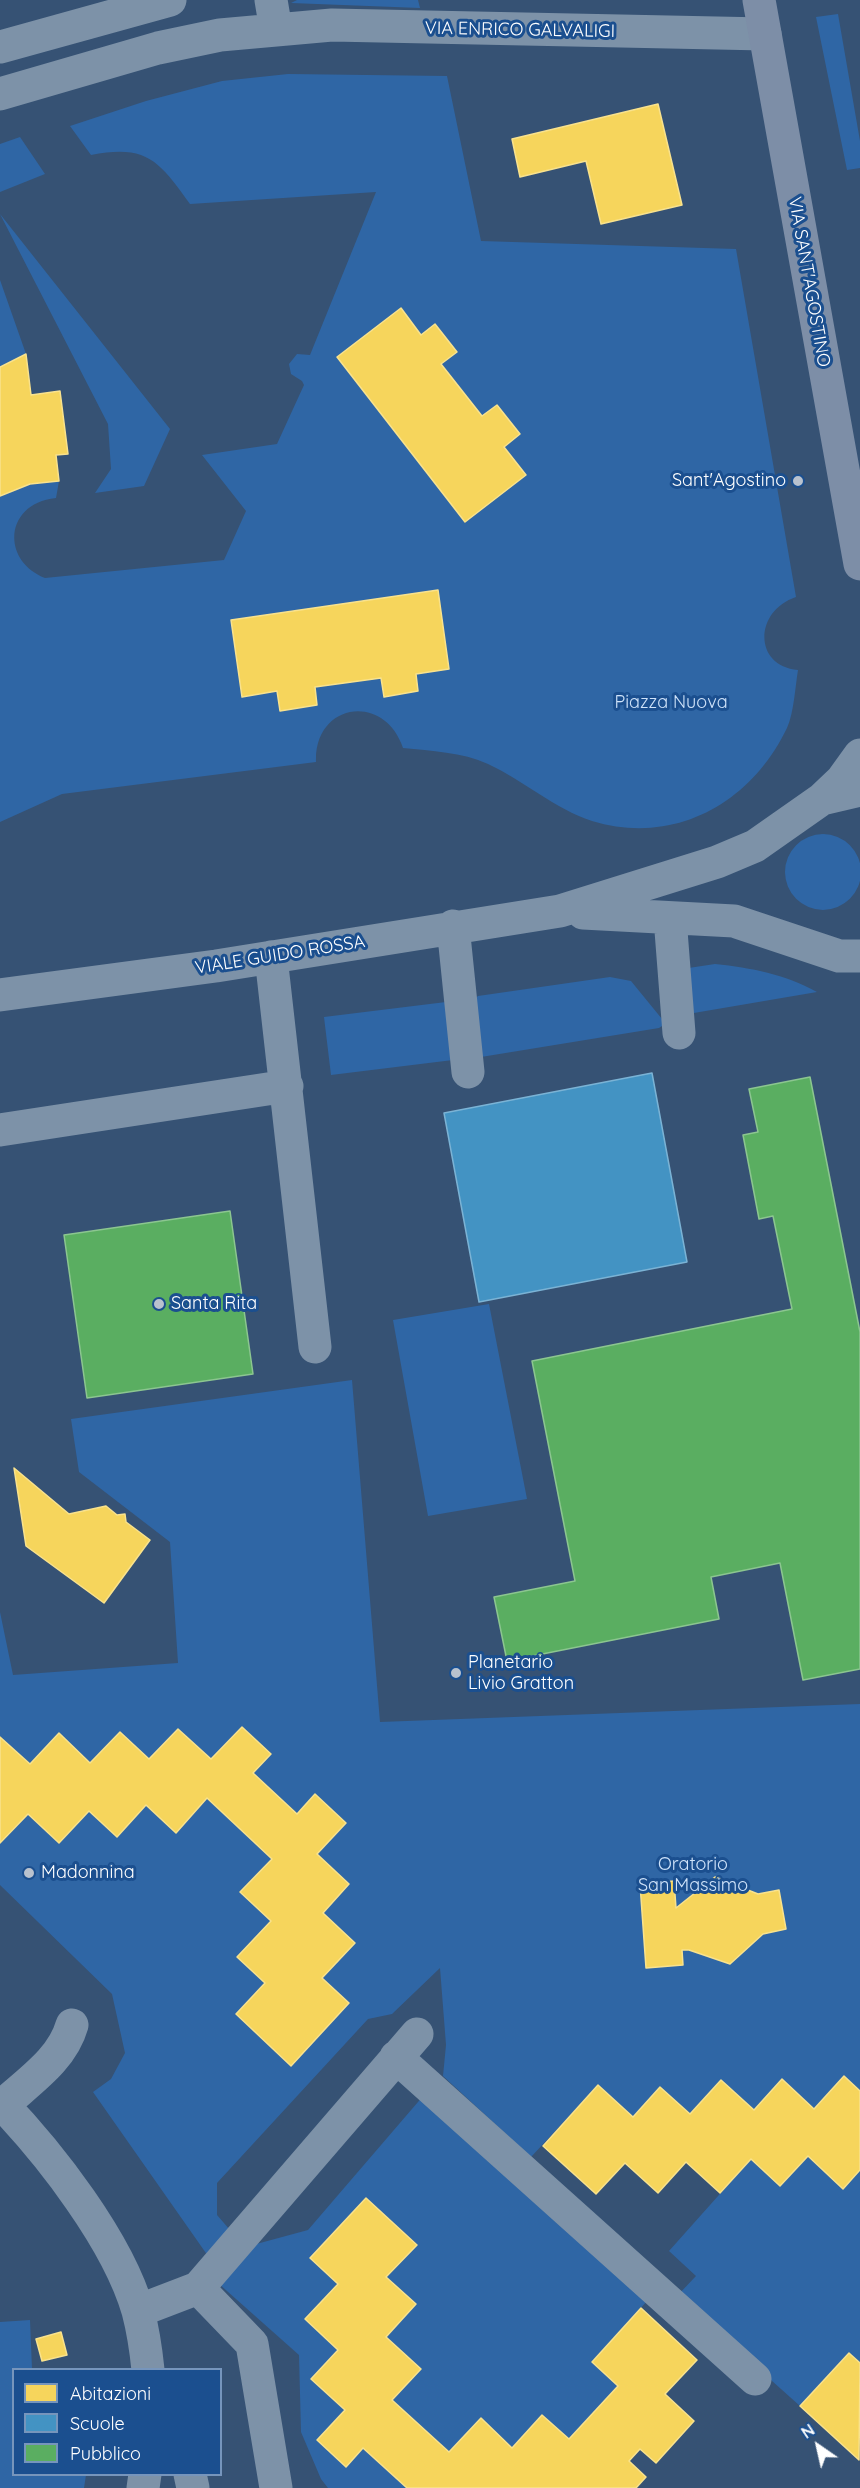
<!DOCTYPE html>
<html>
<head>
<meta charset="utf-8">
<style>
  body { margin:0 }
  #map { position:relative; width:860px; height:2488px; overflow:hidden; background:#365274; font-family:Quicksand,sans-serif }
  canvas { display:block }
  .legend { position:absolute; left:12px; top:2368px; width:210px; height:108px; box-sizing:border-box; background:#1b4f8f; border:2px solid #7695bc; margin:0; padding:8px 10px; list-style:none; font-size:18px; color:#fff }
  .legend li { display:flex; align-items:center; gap:12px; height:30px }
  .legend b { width:30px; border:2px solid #7695bc }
  .north { position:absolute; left:788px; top:2416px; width:60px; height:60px; -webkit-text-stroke:4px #1b4f8f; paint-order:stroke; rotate:326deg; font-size:16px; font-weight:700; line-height:24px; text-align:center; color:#fff }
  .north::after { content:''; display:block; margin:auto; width:21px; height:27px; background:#fff; clip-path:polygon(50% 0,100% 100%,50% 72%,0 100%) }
</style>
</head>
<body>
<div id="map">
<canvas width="860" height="2488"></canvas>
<ul class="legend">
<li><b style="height:16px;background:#f6d55c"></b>Abitazioni</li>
<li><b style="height:16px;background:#4393c3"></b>Scuole</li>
<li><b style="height:16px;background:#5aae61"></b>Pubblico</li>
</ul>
<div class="north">N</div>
</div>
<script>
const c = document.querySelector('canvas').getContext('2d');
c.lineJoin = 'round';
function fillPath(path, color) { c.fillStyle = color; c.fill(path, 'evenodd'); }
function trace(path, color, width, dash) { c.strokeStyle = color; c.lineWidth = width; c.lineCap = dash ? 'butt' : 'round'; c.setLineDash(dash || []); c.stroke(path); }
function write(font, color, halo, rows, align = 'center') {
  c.font = font + ' Quicksand,sans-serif'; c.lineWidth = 6; c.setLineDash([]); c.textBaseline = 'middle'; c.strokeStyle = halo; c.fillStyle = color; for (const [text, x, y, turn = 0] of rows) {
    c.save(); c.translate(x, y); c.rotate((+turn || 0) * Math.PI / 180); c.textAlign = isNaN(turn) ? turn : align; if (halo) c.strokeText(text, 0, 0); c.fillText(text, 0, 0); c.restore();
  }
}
fillPath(new Path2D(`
  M297 0H418L420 8 291 3Z
  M838 14 860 141V168L847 170 816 17Z
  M288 74 447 76 481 241 736 249 796 597C754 611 753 666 798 670 795 688 794 712 787 728 751 803 675 846 592 821 555 809 523 780 488 764 462 752 431 751 403 748 384 692 314 703 316 762L62 794 0 822V496L30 484 59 481 56 498C5 503 0 560 45 578L224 560 246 511 202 455 277 444 304 385 302 381 291 374 289 364 297 354 310 355 376 192 190 204C159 161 147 144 91 155L70 126 146 101 222 81Z
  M20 137 45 174 0 192V144Z
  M0 214 170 429 144 486 95 493 111 469 108 424Z
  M0 280 26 354 0 367Z
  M785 872a38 38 0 1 1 76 0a38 38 0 1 1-76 0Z
  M715 964C752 968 784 974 817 992L688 1014 682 969Z
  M610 977 631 981 662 1019V1026L659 1028 481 1057 476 998 478 996Z
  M446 1002 453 1060 331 1075 324 1017Z
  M489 1304 527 1499 428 1516 393 1320Z
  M352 1380 380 1722 860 1704V2091L844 2077 814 2109 754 2110 721 2080 690 2114 633 2117 598 2085 531 2157 443 2076 446 2045 440 1968 392 2014 368 2019 217 2183V2215L230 2230 208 2256 93 2092 111 2079 125 2053 112 1994 0 1885V1843L28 1814 59 1843 89 1811 117 1837 146 1805 176 1832 207 1798 272 1859 241 1892 271 1921 265 1983 236 2014 291 2066 349 2003 322 1978 323 1913 349 1884 317 1854 346 1823 315 1794 297 1814 253 1773 271 1753 242 1727 211 1759 178 1729 149 1759 120 1732 90 1763 59 1734 30 1764 0 1737V1612L13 1675 178 1663 170 1542 79 1472 71 1419Z
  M424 2095 648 2300 592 2362 618 2386 569 2439 542 2415 512 2448 481 2419 449 2452 392 2400 420 2369 386 2337 416 2304 386 2277 417 2244 366 2198 310 2258 338 2284 305 2319 338 2350 311 2379 345 2410 317 2440 346 2466 363 2448 407 2488H328L321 2479 301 2432 299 2355 218 2283 249 2246 308 2230Z
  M808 2156 843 2188 860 2170V2363L849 2353 800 2406 677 2296 696 2276 669 2251 751 2159 780 2186Z
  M30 2320 32 2369 14 2370V2474L86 2475 84 2488H0V2322Z`), '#2f66a5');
const homes = new Path2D(`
  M658 104 682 205 601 224 586 161 520 177 512 139Z
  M401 308 421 335 435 324 457 352 441 364 482 416 497 405 520 434 504 447 526 475 465 522 337 357Z
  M26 354 31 395 60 391 68 454 56 455 59 481 30 484 0 496V367Z
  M438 590 449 669 416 674 418 691 384 697 381 678 315 687 317 705 280 711 277 691 242 697 231 620Z
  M14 1468 69 1514 106 1506 117 1515 125 1514 126 1522 150 1540 104 1603 26 1546Z
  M242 1727 271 1754 253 1773 297 1814 315 1794 346 1823 317 1854 349 1884 323 1913 355 1943 322 1978 349 2003 291 2066 236 2014 265 1983 237 1957 271 1921 240 1892 272 1859 207 1798 176 1833 146 1805 117 1837 89 1811 59 1843 28 1814 0 1843V1737L30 1764 59 1733 90 1763 120 1732 149 1759 178 1729 211 1759Z
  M715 1877 758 1894 779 1890 786 1929 763 1934 730 1964 689 1950H682L683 1965 646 1968 640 1884 674 1881 676 1908Z
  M844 2076 860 2091V2170L843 2189 808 2156 780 2186 751 2159 720 2193 686 2162 658 2193 625 2163 596 2194 543 2146 598 2085 633 2117 660 2087 690 2114 721 2080 754 2110 782 2079 814 2109Z
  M366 2198 417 2245 386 2277 416 2304 386 2337 421 2369 392 2400 449 2452 481 2418 512 2448 542 2415 569 2439 618 2386 592 2362 641 2308 697 2360 665 2394 694 2421 656 2463 640 2449 629 2461 646 2477 636 2488H407L363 2448 346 2467 317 2440 345 2410 311 2379 338 2350 305 2319 338 2284 310 2258Z
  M61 2332 67 2355 42 2361 36 2339Z
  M849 2353 860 2363 859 2460 800 2406Z`);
fillPath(homes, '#f6d55c');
trace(homes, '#f9e28d', 1.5);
const schools = new Path2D(`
  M652 1073 687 1262 479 1302 444 1113Z`);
fillPath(schools, '#4393c3');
trace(schools, '#7bb3d5', 1.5);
const public = new Path2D(`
  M810 1077 860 1332V1669L803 1680 780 1563 711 1577 719 1619 507 1661 494 1597 575 1581 532 1361 792 1309 773 1216 759 1219 743 1135 758 1132 749 1089Z
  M230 1211 253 1374 87 1398 64 1235Z`);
fillPath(public, '#5aae61');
trace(public, '#8cc690', 1.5);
trace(new Path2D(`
  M271 0 276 30
  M0 47 170 0
  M0 94 158 48 220 35 332 25 765 34
  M822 799 842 780 860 755
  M583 913 734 921 839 956H860
  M670 918 679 1033
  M453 926 468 1072
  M271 957 315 1347
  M0 995 216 966 560 911 717 862 755 846 822 799 860 790
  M0 1130 287 1086
  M396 2057 755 2379
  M0 2102C50 2154 118 2241 138 2311 143 2330 146 2350 148 2370
  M3 2105C29 2081 62 2060 72 2025
  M198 2288 252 2344 276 2488
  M138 2311 198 2288 417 2034
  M190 2474 193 2488
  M143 2488 145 2474`), '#7d92a8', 33);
trace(new Path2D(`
  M759 0 860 564`), '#7d8ea7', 33);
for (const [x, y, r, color] of [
  [798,481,6,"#b9c2ce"],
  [159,1304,6,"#b9c2ce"],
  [456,1673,6,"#b9c2ce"],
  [29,1873,6,"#b9c2ce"]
]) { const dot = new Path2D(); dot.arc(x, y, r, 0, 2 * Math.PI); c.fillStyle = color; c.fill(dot); trace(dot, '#1b4f8f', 2); }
write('18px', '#fff', '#1b4f8f', [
  ["VIA ENRICO GALVALIGI",520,30,1],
  ["VIA SANT'AGOSTINO",809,282,80],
  ["VIALE GUIDO ROSSA",280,955,-9]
]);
write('18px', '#fff', '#1b4f8f', [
  ["Sant'Agostino",786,481,"right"],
  ["Santa Rita",171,1304],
  ["Planetario",468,1663],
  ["Livio Gratton",468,1684],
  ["Madonnina",41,1873]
], 'left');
write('18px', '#cfe3fa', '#1b4f8f', [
  ["Piazza Nuova",671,703],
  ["Oratorio",693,1865],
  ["San Massimo",693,1886]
]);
</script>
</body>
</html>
